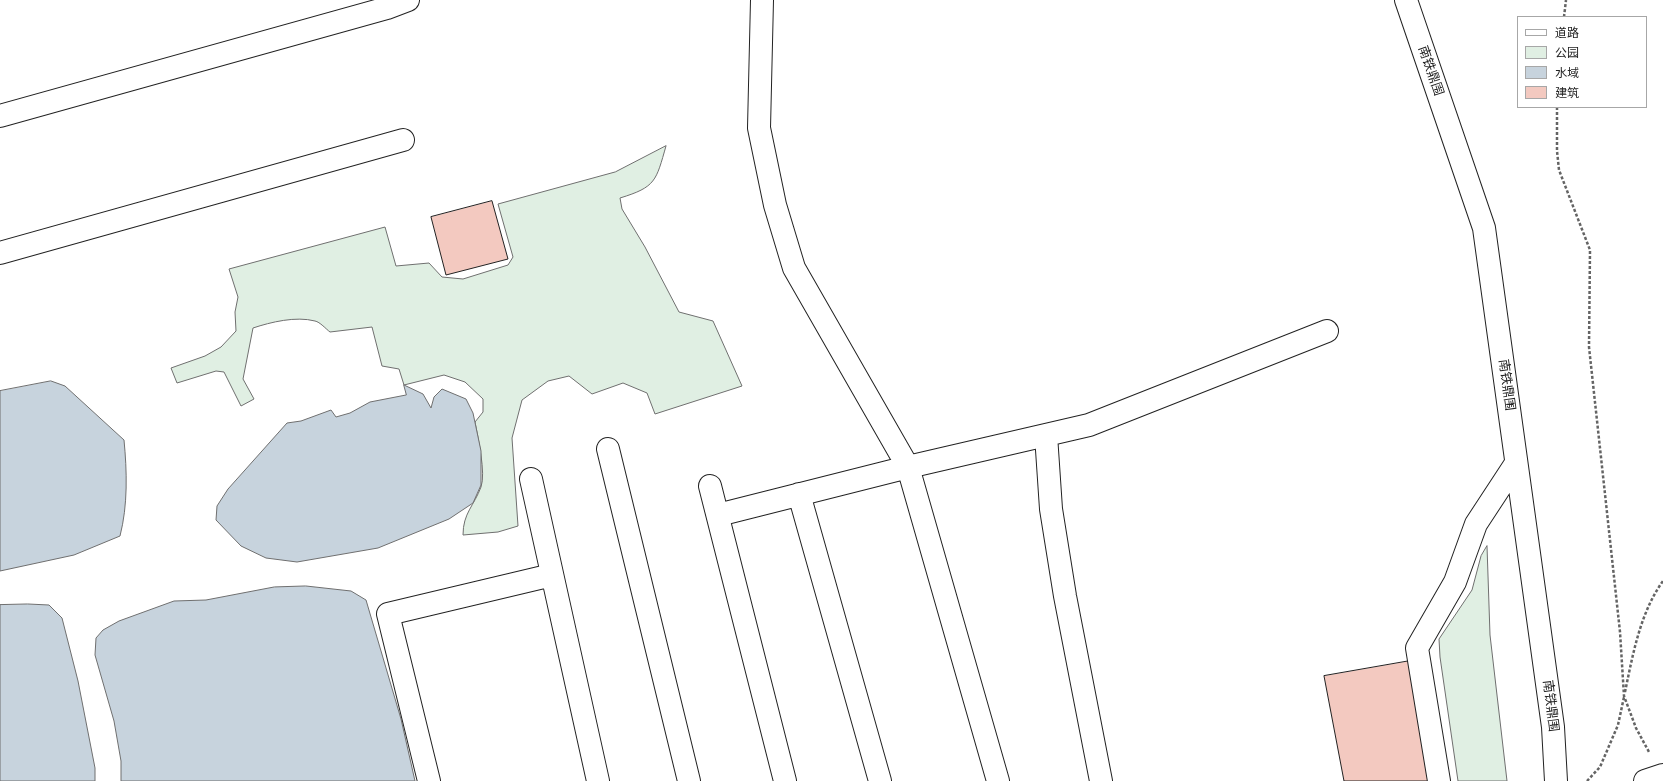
<!DOCTYPE html>
<html>
<head>
<meta charset="utf-8">
<style>
  body { margin:0 }
  #map { position:relative; width:1663px; height:781px; overflow:hidden; background:#fff; font-family:"Sofia Sans Condensed","Noto Sans SC",sans-serif }
  canvas { display:block }
  .legend { position:absolute; left:1517px; top:16px; width:130px; height:92px; box-sizing:border-box; background:#fff; border:1px solid #a7a7a7; margin:0; padding:5px 7px; list-style:none; font-size:12px; color:#222 }
  .legend li { display:flex; align-items:center; gap:8px; height:20px }
  .legend b { width:20px; border:1px solid #a7a7a7 }
</style>
</head>
<body>
<div id="map">
<canvas width="1663" height="781"></canvas>
<ul class="legend">
<li><b style="height:5px;background:#fff"></b>道路</li>
<li><b style="height:11px;background:#e0efe3"></b>公园</li>
<li><b style="height:11px;background:#c7d3dd"></b>水域</li>
<li><b style="height:11px;background:#f3c9c0"></b>建筑</li>
</ul>
</div>
<script>
const c = document.querySelector('canvas').getContext('2d');
c.lineJoin = 'round';
function fillPath(path, color) { c.fillStyle = color; c.fill(path, 'evenodd'); }
function trace(path, color, width, dash) { c.strokeStyle = color; c.lineWidth = width; c.lineCap = dash ? 'butt' : 'round'; c.setLineDash(dash || []); c.stroke(path); }
function write(font, color, halo, rows, align = 'center') {
  c.font = font + ' "Sofia Sans Condensed","Noto Sans SC",sans-serif'; c.lineWidth = 3; c.setLineDash([]); c.textBaseline = 'middle'; c.strokeStyle = halo; c.fillStyle = color; for (const [text, x, y, turn = 0] of rows) {
    c.save(); c.translate(x, y); c.rotate((+turn || 0) * Math.PI / 180); c.textAlign = isNaN(turn) ? turn : align; if (halo) c.strokeText(text, 0, 0); c.fillText(text, 0, 0); c.restore();
  }
}
const green = new Path2D(`
  M666 146C656 181 656 187 620 198L622 209 645 247 679 312 713 321 742 386 655 414 647 393 623 383 592 394 569 376 548 381 522 400 512 438 518 526 498 532 463 535C463 513 474 506 481 487 486 473 478 438 475 422L483 412V399L465 382 444 375 404 385 399 369 382 366 372 327 330 332C326 329 320 322 315 321 296 316 271 322 253 328L243 379 254 399 241 406 224 372 216 371 177 383 171 368 205 356 221 347 236 331 235 312 238 297 229 269 385 227 396 266 429 263 442 277 463 279 508 265 513 257 498 204 615 172Z
  M1487 546 1490 635 1507 781H1458L1440 657 1439 639 1472 590 1481 556Z`);
fillPath(green, '#e0efe3');
trace(green, '#6f6f6f', 1);
const water = new Path2D(`
  M51 381 65 386 124 440C127 471 128 505 120 536L74 555 0 571V391Z
  M404 385 423 394 431 408 434 397 442 389 466 399 473 413 481 451V485L473 503 449 519 378 548 297 562 266 558 241 546 216 520 217 506 228 489 287 423 301 421 331 410 336 417 350 413 370 402 406 395Z
  M306 586 351 591 366 600 401 719 415 781H121V761L114 721 95 655 96 638 103 630 119 621 174 601 206 600 274 587Z
  M28 604 49 605 62 618 78 681 95 768V781H0V605Z`);
fillPath(water, '#c7d3dd');
trace(water, '#6f6f6f', 1);
const building = new Path2D(`
  M492 201 508 259 446 275 431 217Z
  M1410 661 1432 781H1344L1324 676Z`);
fillPath(building, '#f3c9c0');
trace(building, '#222', 1);
const minor = new Path2D(`
  M762 0 759 128 775 205 794 268 908 467 998 781
  M1406 0 1484 228 1553 727 1556 781
  M0 116 387 8 408 0
  M0 253 403 140
  M1046 435 1051 509 1065 596 1101 781
  M608 449 689 781
  M531 479 598 781
  M710 486 785 781
  M799 494 880 781
  M718 515 908 467 1089 425 1327 331
  M429 781 388 614 552 575
  M1439 781 1417 648 1455 582 1476 524 1516 463
  M1645 781 1663 775`);
trace(minor, '#222', 24);
trace(new Path2D(`
  M1564 17 1566 0
  M1557 107V151L1559 170 1590 250 1589 347 1620 632 1624 696 1636 728 1649 752
  M1625 692C1633 654 1640 613 1663 581
  M1587 781 1600 767 1618 725 1624 697`), '#646464', 2.5, [3, 2]);
trace(minor, '#fff', 22);
write('13px', '#222', '#fff', [
  ["南铁鼎围",1430,71,71],
  ["南铁鼎围",1506,385,82],
  ["南铁鼎围",1550,706,83]
]);
</script>
</body>
</html>
